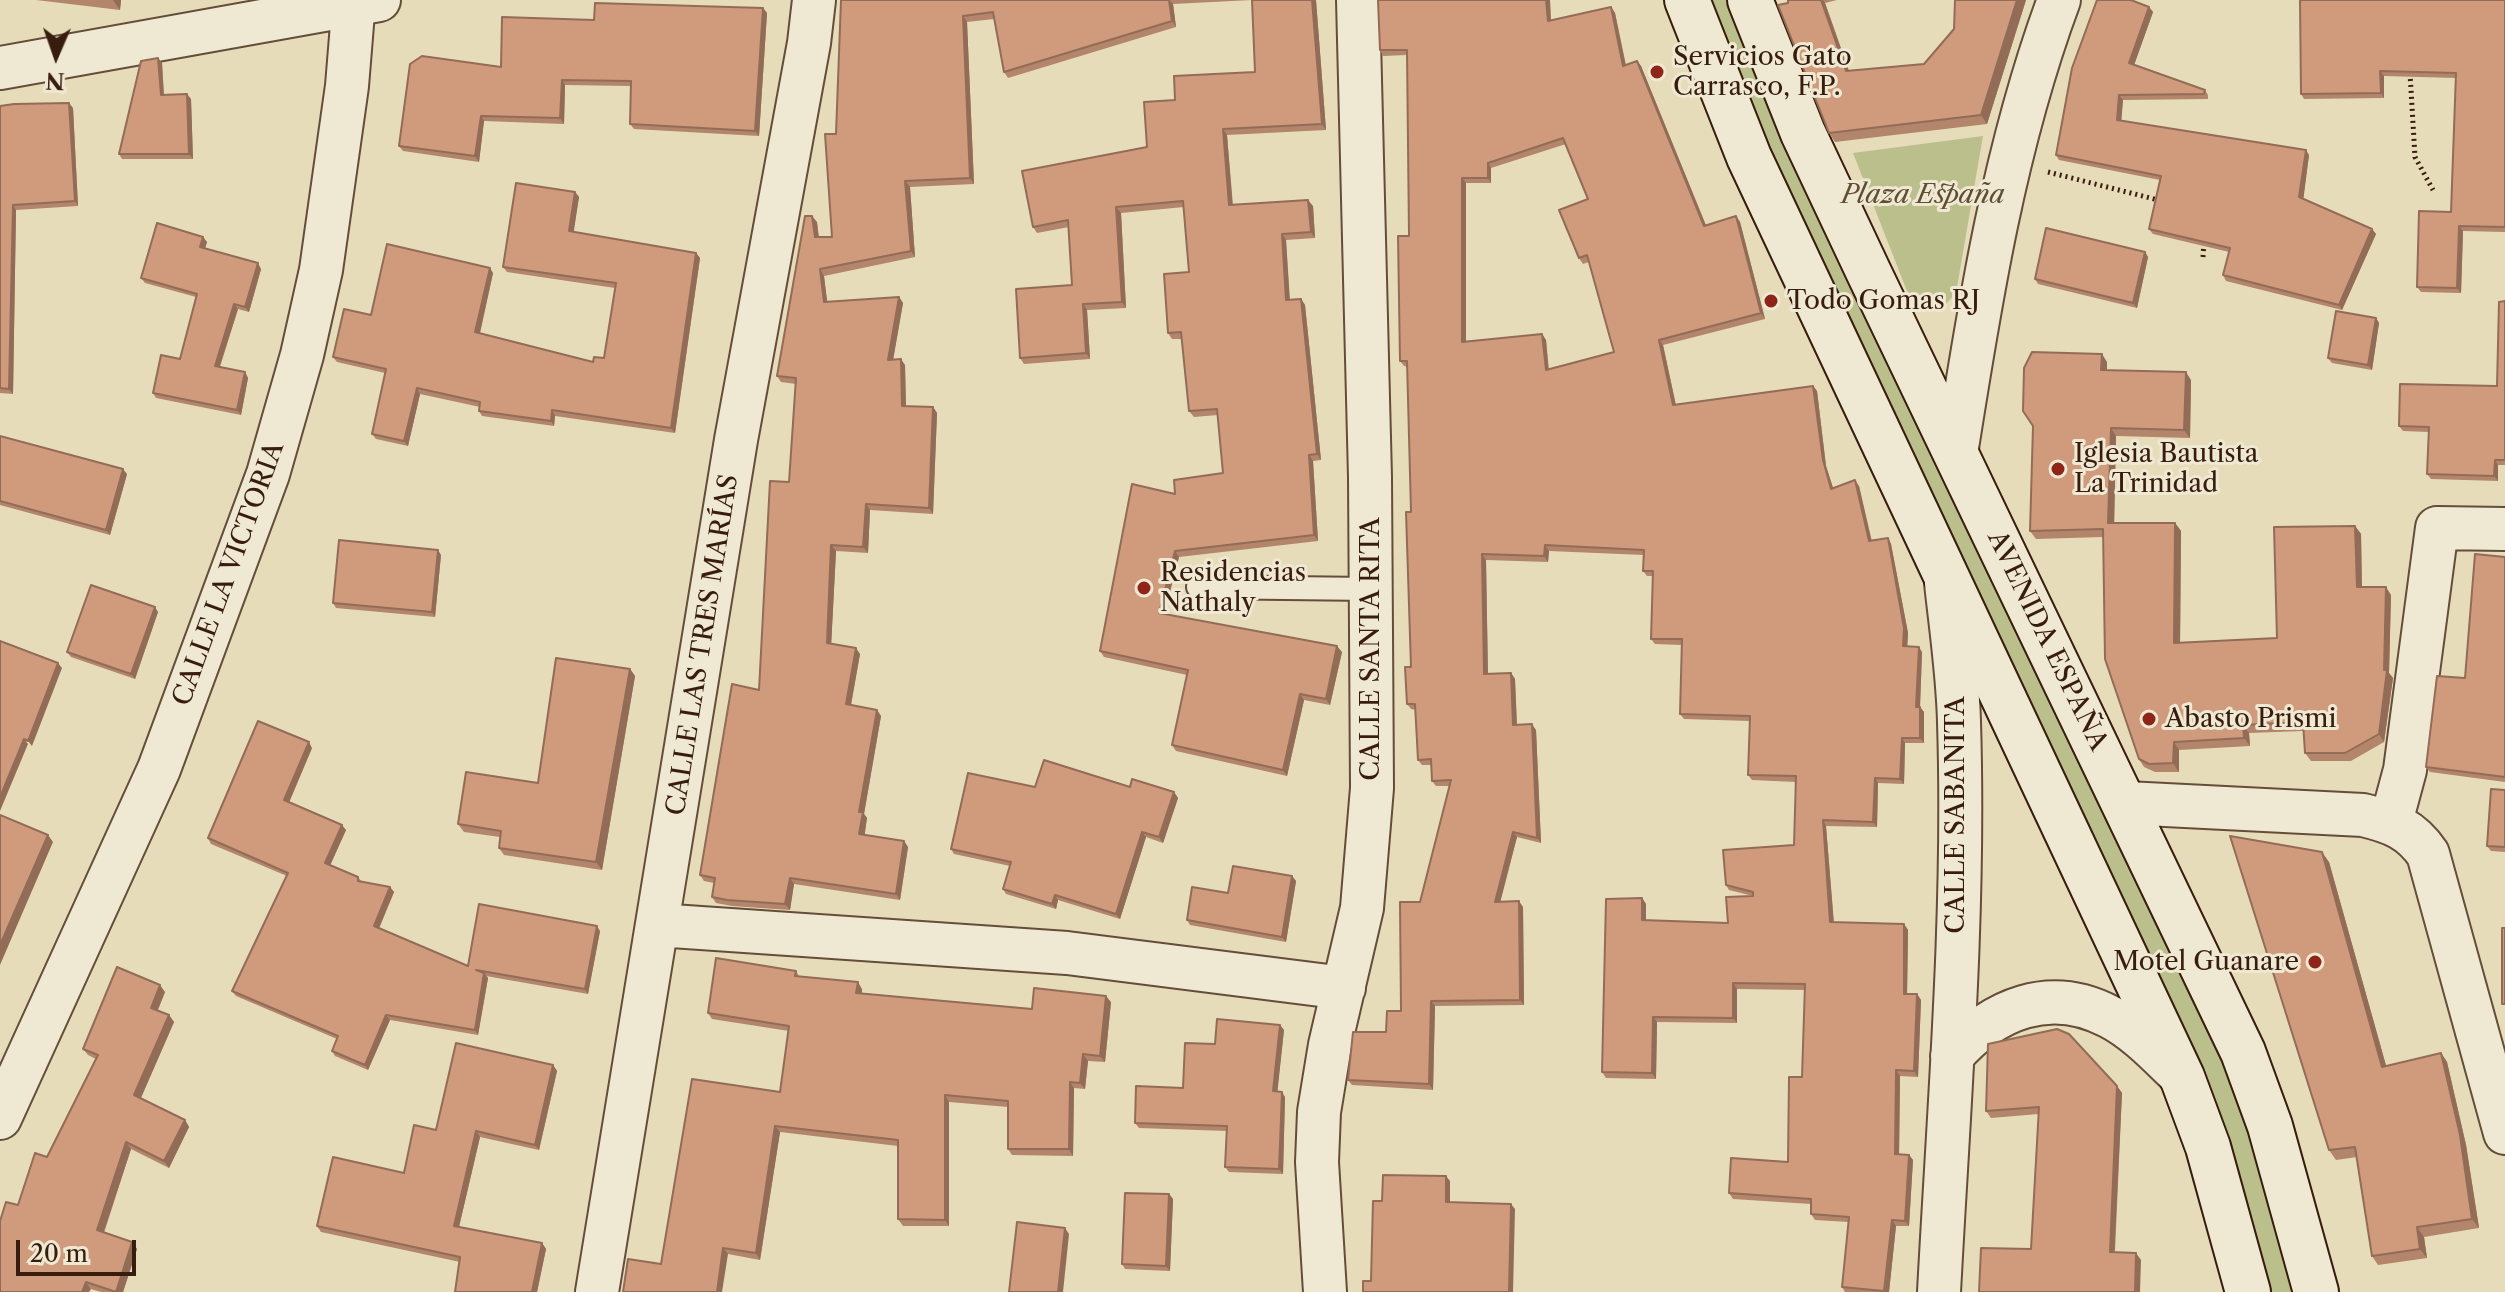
<!DOCTYPE html>
<html>
<head>
<meta charset="utf-8">
<style>
  body { margin:0 }
  #map { position:relative; width:2505px; height:1292px; overflow:hidden; background:#e7dcba; font-family:"Libre Caslon Text",serif }
  canvas { display:block }
  .north { position:absolute; left:16px; top:16px; width:80px; height:80px; -webkit-text-stroke:6px #efe8d2; paint-order:stroke; rotate:182deg; font-size:22px; font-weight:700; line-height:32px; text-align:center; color:#381d0e }
  .north::after { content:''; display:block; margin:auto; width:28px; height:36px; background:#381d0e; clip-path:polygon(50% 0,100% 100%,50% 72%,0 100%) }
  .scale { position:absolute; left:16px; top:1240px; width:120px; height:36px; box-sizing:border-box; border:4px solid #381d0e; border-top:0; padding-left:10px; font-size:24px; line-height:28px; white-space:nowrap; color:#381d0e; -webkit-text-stroke:6px #efe8d2; paint-order:stroke }
</style>
</head>
<body>
<div id="map">
<canvas width="2505" height="1292"></canvas>
<div class="north">N</div>
<div class="scale">20 m</div>
</div>
<script>
const c = document.querySelector('canvas').getContext('2d');
c.lineJoin = 'round';
function fillPath(path, color) { c.fillStyle = color; c.fill(path, 'evenodd'); }
function trace(path, color, width, dash) { c.strokeStyle = color; c.lineWidth = width; c.lineCap = dash ? 'butt' : 'round'; c.setLineDash(dash || []); c.stroke(path); }
function write(font, color, halo, rows, align = 'center') {
  c.font = font + ' "Libre Caslon Text",serif'; c.lineWidth = 6; c.setLineDash([]); c.textBaseline = 'middle'; c.strokeStyle = halo; c.fillStyle = color; for (const [text, x, y, turn = 0] of rows) {
    c.save(); c.translate(x, y); c.rotate((+turn || 0) * Math.PI / 180); c.textAlign = isNaN(turn) ? turn : align; if (halo) c.strokeText(text, 0, 0); c.fillText(text, 0, 0); c.restore();
  }
}
fillPath(new Path2D(`
  M1709 0H1728L1784 141 2223 1060 2250 1133 2294 1292H2270L2201 1069 1767 148Z
  M1983 136 1956 293 1946 304 1922 306 1910 297 1905 286 1853 153Z`), '#babf8c');
const service = new Path2D(`
  M1198 587 1371 589`);
const minor = new Path2D(`
  M0 68 379 0
  M1956 454C1980 301 2005 145 2059 0
  M2126 803 2363 815C2392 822 2411 829 2428 854L2505 1133
  M2391 822 2405 770 2437 528 2505 529
  M657 925 1067 953 1344 988
  M1952 1056C1993 1009 2050 985 2110 1017 2137 1031 2159 1055 2181 1076
  M0 1118 159 769 268 474 302 355 321 270 347 86 354 0
  M597 1292 736 440 809 43 814 0
  M1325 1292 1317 1162 1319 1112 1330 1045 1362 908 1372 788 1370 477 1358 0
  M1939 1292C1949 1103 1965 912 1959 722 1958 676 1951 629 1946 583`);
const secondary = new Path2D(`
  M1687 0 1749 157 2182 1077 2208 1147 2248 1292
  M1750 0 1803 133 1869 273 2243 1052 2270 1126 2316 1292`);
trace(service, '#644d39', 26);
trace(minor, '#644d39', 46);
trace(secondary, '#381d0e', 48);
trace(new Path2D(`
  M2410 73 2415 157 2433 190
  M2048 172 2162 201
  M2203 257 2204 240`), '#381d0e', 5, [2, 4]);
trace(service, '#efe8d2', 22);
trace(minor, '#efe8d2', 42);
trace(secondary, '#efe8d2', 44);
fillPath(new Path2D(`
  M36 0H121L120 10Z
  M841 0H1316L1326 130 1227 135 1233 205 1313 206 1315 238 1286 240 1290 300 1301 299 1305 305 1321 460 1313 461 1318 541 1179 557 1164 614 1342 652 1330 705 1304 700 1287 776 1176 751 1172 745 1187 675 1104 657 1100 651 1175 494 1223 473 1218 415 1194 417 1189 411 1182 339H1172L1168 333 1189 272 1184 207 1121 213 1126 308 1087 310 1090 359 1024 364 1020 358 1072 285 1069 227 1037 233 1033 227 1147 147 1175 100 1255 72 1252 0 1173 4 1176 27 1008 78 1004 72 994 19 967 22 974 184 910 187 915 257 824 276 827 302 899 297 903 303 893 360 905 365 906 406 933 407 937 413 933 514 870 510 868 553 836 551 831 644 860 654 851 705 877 710 881 716 864 814 867 818 864 835 904 841 908 847 900 900 794 884 790 910 732 906 716 903 712 897 714 883 704 881 700 875 759 690 789 482 796 384 781 382 777 376 817 222 819 237H832Z
  M1378 0H1550L1551 21 1611 7 1615 13 1626 65 1637 61 1641 66 1706 225 1736 216 1740 222 1765 319 1663 345 1676 405 1813 386 1817 391 1826 466 1833 488 1859 486 1871 540 1888 538 1891 544 1908 633 1907 646 1922 652 1920 707 1924 712V743H1905L1904 784 1878 783 1877 827 1826 826 1834 922 1904 924 1908 930 1907 994H1917L1921 1000 1918 1077 1900 1076 1899 1154 1909 1155 1913 1160 1909 1226H1896L1889 1292H1845L1842 1287 1849 1222 1815 1220 1811 1214V1204L1733 1199 1729 1193 1788 1162 1802 1077 1805 990 1737 989V1023L1657 1022 1656 1079 1606 1078 1602 1072 1642 898 1646 904V920L1728 923 1753 896 1729 890 1726 885 1794 845 1796 782 1752 780 1748 775 1750 721 1684 719 1680 714 1682 645 1655 644 1651 639 1653 576H1647L1643 571 1644 555 1549 551 1548 562 1486 560 1488 674 1511 673 1515 679 1517 725 1536 730 1541 843 1517 837 1500 901 1523 907 1524 1005 1435 1006 1433 1090 1352 1085 1348 1080 1401 1011 1420 902 1450 786H1436L1432 781 1431 765H1422L1418 760 1416 710 1411 709 1407 704 1411 667V512L1408 367 1404 366 1400 361 1409 236 1407 55 1383 56 1380 50ZM1566 144 1588 199 1579 258 1583 264 1589 262 1614 352 1549 370 1546 340 1542 334 1466 342V183H1491V168Z
  M1788 0H1837L1825 3 1849 71 1924 64 1954 29 1955 0H2026L1987 124 1835 142 1829 133Z
  M2505 0V232L2463 231 2461 293 2421 292 2417 287 2451 212 2456 78 2384 76V98L2304 99 2301 94Z
  M2149 7 2153 12 2134 65 2205 90 2208 95V99L2123 100 2121 120 2309 155 2303 199 2372 229 2376 234 2342 310 2226 281 2223 275 2229 252 2153 234 2149 229 2160 180 2059 160 2056 155Z
  M763 8 767 13 759 136 634 129 630 124 631 86 565 85 564 124 484 121 479 162 403 151 399 146 501 67 594 20Z
  M158 58 162 63 164 94 191 99 193 159H122L119 154Z
  M0 106 73 108 78 206 16 210 13 394 0 393Z
  M575 192 579 197 573 232 696 253 700 258 675 433 555 416 554 426 482 416 479 411 480 407 420 394 408 446 376 439 372 434 385 373 337 362 333 357 371 315 493 273 480 333 593 362 604 358 615 288 507 272 503 267Z
  M203 237 207 242 205 248 261 269 249 312 238 309 220 367 245 372 248 378 241 415 156 398 153 393 180 359 196 297 145 283 141 278Z
  M2145 252 2148 257 2137 308 2038 284 2035 279Z
  M2505 301V465H2498V481L2431 479 2427 474 2429 432 2403 431 2399 426 2497 386Z
  M2376 318 2379 323 2372 370 2332 363 2328 358Z
  M2107 362V370L2191 380 2190 438 2116 436 2114 523H2175L2181 531 2180 643 2277 638 2355 526 2361 534 2362 587 2391 595 2389 673 2393 678 2384 742 2351 761H2311L2305 753 2303 731 2249 733 2250 746 2179 750V772H2155L2144 767 2139 759 2103 537 2036 539 2030 531Z
  M0 436 127 474 110 535 0 505Z
  M441 555 435 617 336 608 333 603Z
  M2505 557V782L2430 772 2426 767 2465 678Z
  M158 612 135 679 71 657 67 652Z
  M630 669 635 676 602 870 504 855 499 848 500 837 464 832 458 824 538 783Z
  M312 748 289 802 346 830 330 865 358 877 362 882 390 887 394 892 379 929 468 966 600 931 588 994 486 976 488 978 478 1035 390 1020 368 1070 335 1056 332 1051 337 1039 236 996 232 991 287 876 211 844 208 838Z
  M1035 787H1130L1174 792 1178 798 1163 843 1146 837 1120 919 1058 900 1056 909 1006 894 1003 889 1010 866 954 854 951 849Z
  M2505 790V852L2491 851 2487 846Z
  M2329 862 2386 1066 2441 1053 2447 1062 2466 1145 2479 1228 2424 1237 2427 1258 2378 1265 2372 1256 2357 1157 2336 1160 2329 1150Z
  M1292 876 1296 881 1286 942 1190 925 1187 920 1228 893Z
  M796 971 799 976 862 989V993L1032 1009 1111 1002 1105 1062 1088 1061 1085 1089 1074 1088 1073 1156 1012 1155 1008 1149V1107L949 1102V1226H903L898 1219V1146L780 1132 760 1260 728 1254 661 1264 780 1092 789 1031 712 1019 708 1013Z
  M165 992 158 1010 169 1015 174 1022 141 1098 185 1120 189 1127 169 1168 131 1149 104 1233 132 1242 137 1249 123 1292H101L91 1289 18 1205 47 1157 96 1059 88 1055 83 1049Z
  M1280 1025 1284 1030 1277 1091 1285 1097 1283 1174 1229 1172 1225 1167 1227 1131 1139 1128 1135 1123 1183 1088 1215 1044Z
  M553 1065 557 1071 539 1150 480 1137 459 1227 542 1243 546 1249 537 1292H455L460 1262 321 1232 317 1226 404 1173 436 1130Z
  M2117 1086 2122 1093 2115 1252 2141 1260 2031 1249 2039 1114 1991 1118 1986 1111Z
  M1169 1194 1173 1199 1170 1271 1125 1269 1122 1264Z`), '#b3856b');
fillPath(new Path2D(`
  M113 0H121L120 10Z
  M1169 0 1173 4 1176 27 1172 21Z
  M1312 0H1316L1326 130 1322 124Z
  M1546 0H1550L1551 27 1548 21Z
  M1821 0H1823L1825 3 1852 80 1846 71Z
  M2017 0H2026L1987 124 1981 115Z
  M1611 7 1615 13 1627 72 1623 66Z
  M2149 7 2153 12 2133 68 2129 63Z
  M763 8 767 13 759 136 755 131Z
  M963 16 967 22 974 184 970 178Z
  M158 58 162 63 164 100 161 95Z
  M1637 61 1641 66 1708 231 1704 226Z
  M2380 71 2384 76V98L2381 93Z
  M562 80 565 85 564 124 560 118Z
  M187 94 191 99 193 159 189 154Z
  M2119 95 2123 100 2121 125 2117 120Z
  M69 103 73 108 78 206 75 201Z
  M481 116 484 121 479 162 475 156Z
  M1223 129 1227 135 1233 211 1229 205Z
  M2306 150 2309 155 2303 202 2299 197Z
  M1488 163 1491 168V183L1488 178Z
  M1462 178 1466 183V348L1462 342Z
  M905 181 910 187 915 257 911 251Z
  M575 192 579 197 573 237 569 231Z
  M1308 200 1313 206 1315 238 1311 232Z
  M13 205 16 210 13 394 9 389Z
  M1116 207 1121 213 1126 308 1122 302Z
  M812 216 817 222 819 243 815 237Z
  M1736 216 1740 222 1765 319 1761 313Z
  M2459 226 2463 231 2461 293 2457 288Z
  M2372 229 2376 234 2342 310 2339 305Z
  M1282 234 1286 240 1290 306 1286 300Z
  M203 237 207 242 204 252 200 247Z
  M2145 252 2148 257 2137 308 2133 303Z
  M696 253 700 258 675 433 671 428Z
  M258 263 261 269 249 312 245 307Z
  M490 268 493 273 479 337 475 332Z
  M820 269 824 276 828 308 824 302Z
  M899 297 903 303 892 366 888 360Z
  M1301 299 1305 305 1321 460 1317 454Z
  M234 304 238 309 218 371 215 366Z
  M1083 304 1087 310 1090 359 1086 353Z
  M2376 318 2379 323 2372 370 2368 365Z
  M1542 334 1546 340 1549 376 1546 370Z
  M1659 340 1663 345 1677 411 1673 405Z
  M2102 354 2107 362V378L2101 370Z
  M901 359 905 365 906 412 902 406Z
  M245 372 248 378 241 415 237 410Z
  M2186 372 2191 380 2190 438 2184 430Z
  M1813 386 1817 391 1826 466 1835 494 1831 489 1823 460Z
  M417 388 420 394 408 446 404 441Z
  M933 407 937 413 933 514 929 508Z
  M552 410 555 416 554 426 551 421Z
  M2111 428 2116 436 2114 531 2108 523Z
  M1309 455 1313 461 1318 541 1314 535Z
  M2495 460 2498 465V481L2494 476Z
  M123 469 127 474 110 535 106 530Z
  M1855 480 1859 486 1873 546 1869 541Z
  M866 504 870 510 868 553 863 547Z
  M2175 523 2181 531 2180 651 2174 643Z
  M2355 526 2361 534 2362 595 2357 587Z
  M1888 538 1891 544 1908 633 1907 652 1903 646Z
  M831 545 836 551 831 649 827 643Z
  M1545 545 1549 551 1548 562 1544 556Z
  M438 550 441 555 435 617 432 612Z
  M1175 551 1179 557 1163 619 1159 613Z
  M1482 554 1486 560 1488 680 1484 674Z
  M2386 587 2391 595 2389 673 2393 678 2384 742 2379 734 2384 670Z
  M155 607 158 612 135 679 131 674Z
  M1337 646 1342 652 1330 705 1326 699Z
  M1919 647 1922 652 1920 707 1924 712V743L1920 738 1916 707Z
  M856 648 860 654 850 710 846 704Z
  M58 663 62 668 32 746 28 741Z
  M630 669 635 676 602 870 596 862Z
  M1511 673 1515 679 1517 730 1513 725Z
  M1300 694 1304 700 1287 776 1283 770Z
  M877 710 881 716 864 814 867 818 864 840 859 834V812Z
  M1532 724 1536 730 1541 843 1537 838Z
  M2243 725 2249 733 2250 746 2244 738Z
  M1902 738 1905 743 1904 784 1900 779Z
  M24 739 28 744 0 811V797Z
  M309 742 312 748 288 805 284 800Z
  M2174 742 2179 750V772L2173 763Z
  M1875 778 1878 783 1877 827 1873 822Z
  M1174 792 1178 798 1163 843 1159 837Z
  M1823 820 1826 826 1834 927 1830 922Z
  M342 825 346 830 329 868 325 863Z
  M1142 832 1146 837 1120 919 1116 914Z
  M1513 832 1517 837 1499 907 1495 902Z
  M48 835 53 842 0 965V945Z
  M904 841 908 847 900 900 896 894Z
  M2322 852 2329 862 2389 1076 2382 1067Z
  M1292 876 1296 881 1286 942 1282 937Z
  M790 878 794 884 790 910 785 904Z
  M390 887 394 892 377 932 374 926Z
  M1055 895 1058 900 1056 909 1052 904Z
  M1642 898 1646 904V925L1642 920Z
  M1519 901 1523 907 1524 1005 1520 1000Z
  M1904 924 1908 930 1907 999 1904 994Z
  M597 926 600 931 588 994 585 989Z
  M484 973 488 978 478 1035 475 1030Z
  M858 982 862 989 861 999 856 993Z
  M1733 983 1737 989V1023L1733 1018Z
  M160 985 165 992 156 1014 151 1008Z
  M1917 994 1921 1000 1918 1077 1914 1071Z
  M1106 996 1111 1002 1105 1062 1100 1056Z
  M1431 1001 1435 1006 1433 1090 1429 1084Z
  M169 1015 174 1022 139 1102 134 1095Z
  M386 1015 390 1020 368 1070 365 1065Z
  M1653 1017 1657 1022 1656 1079 1652 1073Z
  M1280 1025 1284 1030 1277 1096 1273 1091Z
  M2441 1053 2447 1062 2466 1145 2479 1228 2472 1219Z
  M1083 1054 1088 1061 1085 1089 1080 1083Z
  M553 1065 557 1071 539 1150 535 1145Z
  M1896 1070 1900 1076 1899 1159 1895 1154Z
  M1070 1082 1074 1088 1073 1156 1069 1149Z
  M2117 1086 2122 1093 2114 1259 2110 1252Z
  M1282 1092 1285 1097 1283 1174 1279 1169Z
  M945 1095 949 1102V1226L945 1220Z
  M185 1120 189 1127 169 1168 164 1161Z
  M775 1126 780 1132 760 1260 756 1253Z
  M476 1131 480 1137 458 1231 454 1226Z
  M126 1142 131 1149 102 1237 97 1230Z
  M1909 1155 1913 1160 1909 1226 1905 1221Z
  M1446 1176 1450 1181V1207L1446 1202Z
  M1169 1194 1173 1199 1170 1271 1166 1266Z
  M1511 1204 1515 1209 1513 1292H1509Z
  M1892 1220 1896 1226 1889 1292H1885Z
  M2417 1227 2424 1237 2427 1258 2420 1249Z
  M1065 1228 1069 1234 1063 1292H1058Z
  M132 1242 137 1249 123 1292H116Z
  M542 1243 546 1249 537 1292H532Z
  M723 1248 728 1254 722 1292H717Z
  M2136 1253 2141 1260 2140 1292H2135Z
  M86 1282 91 1289 89 1292H82Z`), '#926c57');
const building = new Path2D(`
  M841 0H1169L1172 21 1004 72 993 12 963 16 970 178 905 181 911 251 820 269 824 302 899 297 888 360 901 359 902 406 933 407 929 508 866 504 863 547 831 545 827 643 856 648 846 704 877 710 859 812H863L859 834 904 841 896 894 790 878 785 904 727 900 712 897 715 878 700 875 732 684 759 690 770 481 789 482 796 378 777 376 805 216H812L815 237H832L825 134H836Z
  M1252 0H1312L1322 124 1223 129 1229 205 1308 200 1311 232 1282 234 1286 300 1301 299 1317 454 1309 455 1314 535 1175 551 1159 613 1337 646 1326 699 1300 694 1283 770 1172 745 1188 670 1100 651 1132 484 1175 494 1174 480 1223 473 1217 409 1189 411 1181 332 1168 333 1164 274 1189 272 1183 201 1116 207 1122 302 1083 304 1086 353 1020 358 1016 289 1072 285 1068 220 1033 227 1022 171 1147 147 1144 102 1175 100 1174 76 1255 72Z
  M1378 0H1546L1548 21 1611 7 1623 66 1637 61 1704 226 1736 216 1761 313 1659 340 1673 405 1813 386 1823 460 1831 489 1855 480 1869 541 1888 538 1904 628 1903 646 1919 647 1916 707H1920V738H1902L1900 779 1875 778 1873 822 1823 820 1830 922 1904 924V994H1917L1914 1071 1896 1070 1895 1154 1909 1155 1905 1221 1892 1220 1884 1291 1842 1287 1849 1217 1811 1214V1199L1729 1193 1731 1158 1788 1162 1789 1077H1802L1805 984 1733 983V1018L1653 1017 1652 1073 1602 1072 1606 899 1642 898V920L1728 923 1726 897 1753 896V892L1726 885 1723 850 1794 845 1796 776 1748 775 1750 716 1680 714 1682 639H1651L1653 571H1643L1644 550 1545 545 1544 556 1482 554 1484 674 1511 673 1513 725 1532 724 1537 838 1513 832 1495 902 1519 901 1520 1000 1431 1001 1429 1084 1348 1080 1353 1032H1386L1387 1011H1401L1400 902H1420L1451 780 1432 781 1431 759 1418 760 1415 704H1407L1405 667H1411L1406 512H1411L1407 361H1400L1398 236H1409L1407 50H1380ZM1563 138 1588 199 1559 210 1579 258 1587 255 1614 352 1546 370 1542 334 1462 342V178H1488V163Z
  M1788 0H1821L1846 71 1924 64 1954 29 1955 0H2017L1981 115 1829 133 1778 5 1788 3Z
  M2097 0H2131L2149 7 2129 63 2205 90 2204 94 2119 95 2117 120 2306 150 2299 197 2372 229 2339 305 2223 275 2230 248 2149 229 2161 176 2056 155 2072 68Z
  M2300 0H2505V227L2459 226 2457 288 2417 287 2419 211 2451 212 2456 73 2380 71 2381 93 2301 94Z
  M595 3 763 8 755 131 630 124 631 81 562 80 560 118 481 116 475 156 399 146 410 64 422 56 501 67 502 17 594 20Z
  M158 58 161 95 187 94 189 154H119L141 61Z
  M69 103 75 201 13 205 9 389 0 388V106L14 104Z
  M516 183 575 192 569 231 696 253 671 428 552 410 551 421 479 411 480 402 417 388 404 441 372 434 386 369 333 357 344 309 371 315 387 244 490 268 475 332 593 362 594 357 604 358 616 283 503 267Z
  M157 223 203 237 200 247 258 263 245 307 234 304 215 366 245 372 237 410 153 393 161 355 180 359 197 294 141 278Z
  M2046 228 2145 252 2133 303 2035 279Z
  M2505 301V460H2495L2494 476 2427 474 2429 427 2399 426 2400 384 2497 386 2499 302Z
  M2336 311 2376 318 2368 365 2328 358Z
  M2032 352 2102 354 2101 370 2186 372 2184 430 2111 428 2108 523H2175L2174 643 2277 638 2274 527 2355 526 2357 587H2386L2384 670H2387L2379 734 2345 753H2305L2303 722 2243 725 2244 738 2174 742 2173 763 2149 764 2139 759 2105 659 2103 529 2030 531 2033 426 2023 411 2024 368Z
  M0 436 123 469 106 530 0 501Z
  M339 540 438 550 432 612 333 603Z
  M2475 554 2505 557V777L2426 767 2437 676 2465 678Z
  M91 585 155 607 131 674 67 652Z
  M0 641 58 663 28 741 24 739 0 797Z
  M556 658 630 669 596 862 499 848 501 831 458 824 466 772 538 783Z
  M258 721 309 742 284 800 342 825 325 863 358 877V881L390 887 374 926 468 966 479 904 597 926 585 989 476 970 484 973 475 1030 386 1015 365 1065 332 1051 338 1036 232 991 288 873 208 838Z
  M1044 760 1130 787 1132 779 1174 792 1159 837 1142 832 1116 914 1055 895 1052 904 1003 889 1011 862 951 849 968 773 1035 787Z
  M2491 789 2505 790V847L2487 846Z
  M0 815 48 835 0 945Z
  M2230 836 2322 852 2382 1067 2441 1053 2460 1135 2472 1219 2417 1227 2420 1249 2372 1256 2355 1147 2329 1150Z
  M1233 866 1292 876 1282 937 1187 920 1192 887 1228 893Z
  M2502 928H2505V1004H2502Z
  M716 958 796 971 795 976 858 982 856 993 1032 1009 1034 988 1106 996 1100 1056 1083 1054 1080 1083 1070 1082 1069 1149H1008V1101L945 1095V1220L898 1219V1140L775 1126 756 1253 723 1248 717 1292H623L628 1259 661 1264 692 1079 780 1092 789 1026 708 1013Z
  M117 967 160 985 151 1008 169 1015 134 1095 185 1120 164 1161 126 1142 97 1230 132 1242 116 1292 86 1282 82 1292H0V1221L6 1202 18 1205 35 1153 47 1157 98 1055 83 1049Z
  M1217 1019 1280 1025 1273 1091 1282 1092 1279 1169 1225 1167 1227 1126 1135 1123 1136 1086 1183 1088 1185 1043 1215 1044Z
  M2057 1029 2069 1034 2117 1086 2110 1252 2136 1253 2135 1292H1979L1981 1248 2031 1249 2039 1107 1986 1111 1988 1044Z
  M456 1043 553 1065 535 1145 476 1131 454 1226 542 1243 532 1292H455L460 1257 317 1226 333 1157 404 1173 414 1125 436 1130Z
  M1383 1175 1446 1176V1202L1511 1204 1509 1292H1363V1281H1371L1373 1201H1382Z
  M1125 1193 1169 1194 1166 1266 1122 1264Z
  M1017 1222 1065 1228 1058 1292H1009Z`);
fillPath(building, '#d09b7c');
trace(building, '#926c57', 2);
for (const [x, y, r, color] of [
  [1657,72,8,"#8f2418"],
  [1771,301,8,"#8f2418"],
  [2058,469,8,"#8f2418"],
  [1144,588,8,"#8f2418"],
  [2149,719,8,"#8f2418"],
  [2315,962,8,"#8f2418"]
]) { const dot = new Path2D(); dot.arc(x, y, r, 0, 2 * Math.PI); c.fillStyle = color; c.fill(dot); trace(dot, '#efe8d2', 3); }
write('26px', '#381d0e', '#efe8d2', [
  ["Servicios Gato",1673,57],
  ["Carrasco, F.P.",1673,87],
  ["Todo Gomas RJ",1787,301],
  ["Iglesia Bautista",2074,454],
  ["La Trinidad",2074,484],
  ["Residencias",1160,573],
  ["Nathaly",1160,603],
  ["Abasto Prismi",2165,719],
  ["Motel Guanare",2299,962,"right"]
], 'left');
write('italic 26px', '#5f4e34', '#efe8d2', [
  ["Plaza España",1923,195]
]);
write('26px', '#381d0e', '#efe8d2', [
  ["CALLE LA VICTORIA",229,574,-70],
  ["AVENIDA ESPAÑA",2047,641,64],
  ["CALLE LAS TRES MARÍAS",703,645,-81],
  ["CALLE SANTA RITA",1371,649,-90],
  ["CALLE SABANITA",1956,815,-90]
]);
</script>
</body>
</html>
